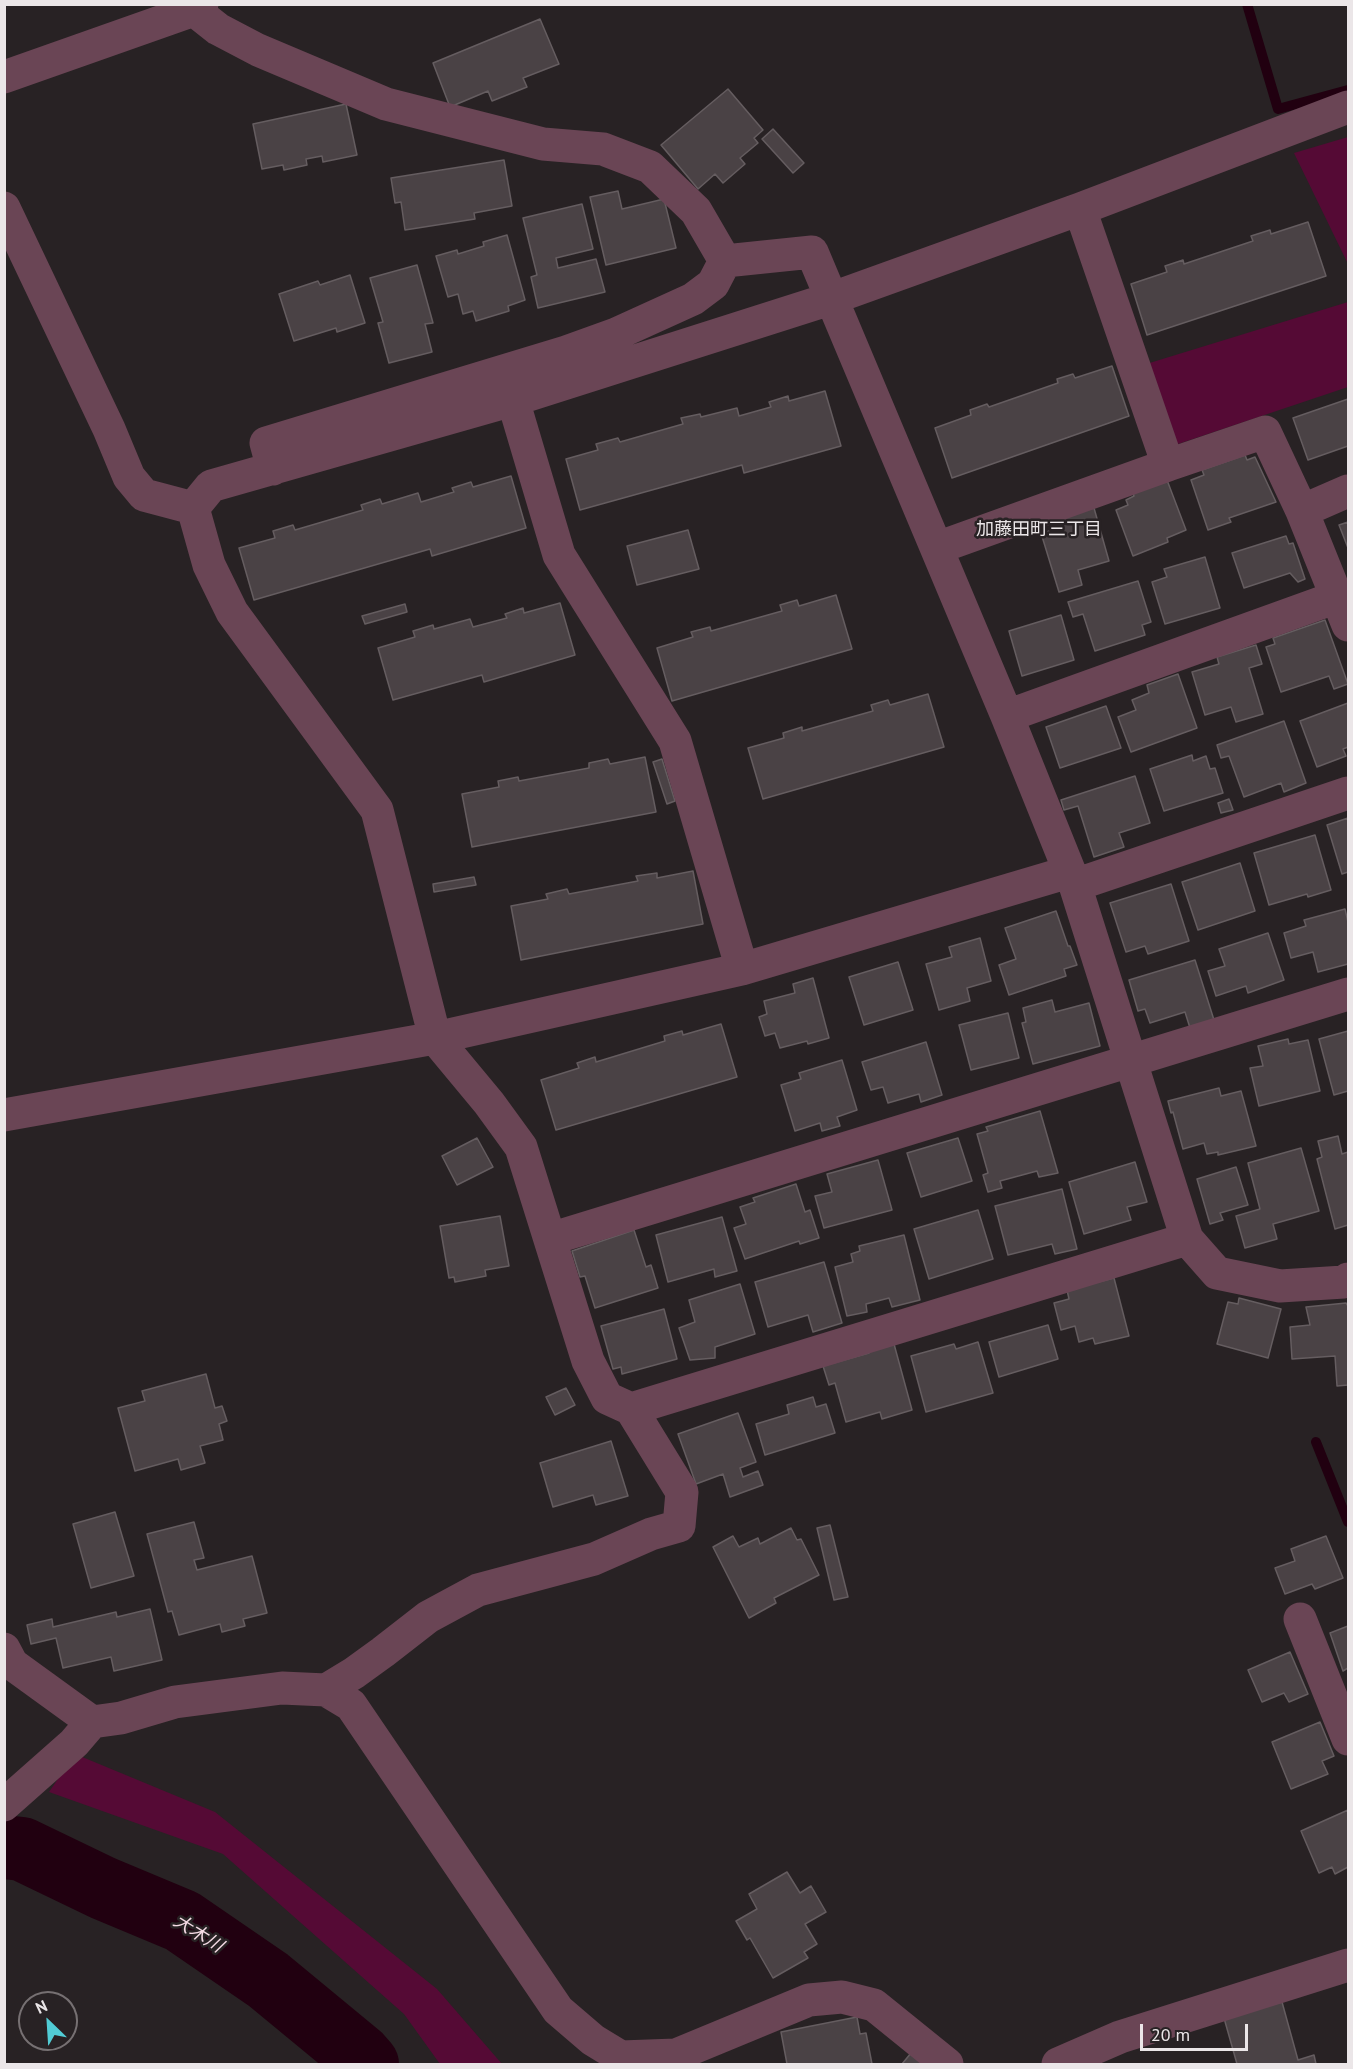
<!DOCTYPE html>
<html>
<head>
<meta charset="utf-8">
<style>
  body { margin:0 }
  #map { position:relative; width:1353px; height:2069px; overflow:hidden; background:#282224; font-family:"PT Sans",sans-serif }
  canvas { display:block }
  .frame { position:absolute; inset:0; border:6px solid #ebe6e8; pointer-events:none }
  .north { position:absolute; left:18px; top:1991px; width:60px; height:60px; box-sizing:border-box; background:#282224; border:2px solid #767072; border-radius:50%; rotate:335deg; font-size:16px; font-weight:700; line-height:24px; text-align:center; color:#ebe6e8 }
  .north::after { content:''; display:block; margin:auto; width:21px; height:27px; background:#51ccd5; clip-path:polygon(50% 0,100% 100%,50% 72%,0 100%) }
  .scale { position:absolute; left:1140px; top:2024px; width:108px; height:27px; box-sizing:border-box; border:3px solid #ebe6e8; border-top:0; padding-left:8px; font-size:18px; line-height:21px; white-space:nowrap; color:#ebe6e8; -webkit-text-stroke:4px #282224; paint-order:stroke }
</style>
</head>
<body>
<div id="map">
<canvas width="1353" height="2069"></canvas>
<div class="frame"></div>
<div class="north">N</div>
<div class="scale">20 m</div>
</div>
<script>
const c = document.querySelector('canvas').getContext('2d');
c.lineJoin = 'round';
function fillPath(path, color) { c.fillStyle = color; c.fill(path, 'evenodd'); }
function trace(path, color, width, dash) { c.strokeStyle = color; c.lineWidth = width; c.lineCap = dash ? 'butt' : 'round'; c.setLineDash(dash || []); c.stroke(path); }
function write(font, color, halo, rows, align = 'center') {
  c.font = font + ' "PT Sans","Noto Sans JP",sans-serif'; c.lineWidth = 5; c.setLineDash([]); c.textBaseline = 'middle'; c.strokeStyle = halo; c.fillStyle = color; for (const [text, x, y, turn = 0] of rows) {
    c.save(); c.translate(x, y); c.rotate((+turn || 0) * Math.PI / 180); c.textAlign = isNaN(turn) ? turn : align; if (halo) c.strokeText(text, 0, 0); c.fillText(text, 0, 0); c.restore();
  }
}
fillPath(new Path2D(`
  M1348 137V264L1294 153Z
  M1348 302V387L1175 445 1143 365Z
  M75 1754 215 1812 437 1989 502 2064H440L404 2014 223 1854 49 1792Z`), '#550a35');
trace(new Path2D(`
  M1247 4 1278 109 1348 90
  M1316 1442 1348 1522`), '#210010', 10);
trace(new Path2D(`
  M4 1847 22 1849 103 1888 182 1921 268 1980 360 2056 367 2064`), '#210010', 64);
const building = new Path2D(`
  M540 19 559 64 523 78 527 87 492 101 488 91 450 107 433 63Z
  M728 89 763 130 754 138 758 143 740 158 745 164 723 183 715 174 698 189 661 145Z
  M346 104 357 155 323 162 322 156 306 159 307 165 284 170 283 165 262 169 253 124Z
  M773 129 804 163 793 173 762 139Z
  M504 160 512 206 474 213 475 219 405 230 401 202 395 203 391 178Z
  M618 191 622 209 664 199 676 248 606 265 590 197Z
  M582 204 593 249 556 258 558 268 596 259 605 292 538 308 531 277 537 275 523 218Z
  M1308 222 1326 276 1147 335 1131 284 1167 272 1165 266 1183 260 1184 264 1253 241 1251 236 1270 230 1271 234Z
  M507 235 525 300 508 306 509 311 476 321 473 311 463 314 458 294 448 297 436 256 457 250 458 254 484 246 483 242Z
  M417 265 433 323 425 324 432 352 389 363 378 323 383 322 370 278Z
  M350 275 365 323 337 332 336 328 294 341 279 294 318 281 320 285Z
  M1112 366 1129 416 952 478 935 428 971 415 970 410 987 404 989 407 1058 383 1057 379 1073 374 1075 378Z
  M825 391 841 446 744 473 742 465 580 510 566 459 598 450 596 444 618 438 620 442 683 424 681 418 700 414 701 417 737 408 739 416 771 407 769 402 788 396 789 401Z
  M1348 399V446L1308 460 1293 418Z
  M1245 455 1247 460 1255 457 1276 502 1229 518 1231 522 1208 530 1191 480 1204 475 1202 470Z
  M511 476 526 528 432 556 430 549 254 600 239 548 275 538 273 531 293 525 295 530 363 510 361 505 380 499 382 504 418 493 421 502 454 492 452 488 471 482 473 487Z
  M1167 480 1186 530 1167 538 1168 542 1133 556 1116 510 1128 505 1126 500 1134 496 1133 493Z
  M1094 508 1109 561 1078 570 1082 585 1059 592 1041 533 1058 529 1055 519Z
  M1348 522V548L1339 525Z
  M688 530 699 569 637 585 627 546Z
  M1286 536 1289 544 1293 543 1305 579 1298 582 1290 573 1244 588 1232 553Z
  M1205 557 1220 608 1165 624 1152 582 1167 577 1164 569Z
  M1138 581 1151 622 1142 625 1145 635 1095 651 1083 614 1073 617 1068 602Z
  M836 595 852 649 672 701 657 648 693 637 691 632 710 627 711 631 782 611 780 605 797 600 799 606Z
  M560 603 575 655 484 682 482 675 393 700 378 648 415 637 413 631 433 625 434 629 470 619 473 627 507 618 505 614 523 608 524 613Z
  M405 604 407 612 365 624 362 616Z
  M1061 615 1074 660 1022 676 1009 631Z
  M1325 620 1348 684 1334 689 1329 676 1281 692 1266 647 1275 644 1273 638Z
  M1256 645 1262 664 1249 668 1263 714 1236 722 1231 707 1205 715 1192 672 1219 664 1217 657Z
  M1178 674 1197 728 1131 752 1118 717 1136 710 1132 700 1149 693 1147 685Z
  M928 694 944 747 763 799 748 748 784 738 783 733 802 727V731L873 711 871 705 888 700 890 705Z
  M1348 703V747L1343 749 1346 756 1317 767 1300 721Z
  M1106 706 1121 748 1060 768 1046 727Z
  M1284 721 1306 783 1284 792 1281 783 1244 797 1229 756 1221 758 1217 745Z
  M1192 755 1193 761 1206 756 1210 769 1215 768 1223 793 1164 811 1150 769Z
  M645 757 656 812 472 847 462 794 499 787 498 781 518 777 519 781 589 768V763L608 759 610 764Z
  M662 759 675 801 667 804 653 762Z
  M1135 776 1150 823 1119 833 1124 847 1094 857 1078 806 1064 810 1061 800Z
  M1229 799 1233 810 1221 813 1218 803Z
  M1348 818V872L1342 874 1327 825Z
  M1315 835 1331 890 1308 897 1307 894 1269 905 1254 853Z
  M1240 863 1255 911 1198 930 1182 882Z
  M693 871 703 924 521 960 511 906 548 899 546 894 567 889 569 894 638 881 636 876 657 873V878Z
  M474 877 476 885 434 892 433 884Z
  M1171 884 1189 941 1148 954 1145 946 1126 952 1110 903Z
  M1345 909 1348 922V964L1318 972 1313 952 1291 958 1284 933 1306 926 1304 920Z
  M1056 911 1068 946H1070L1077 965 1064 969 1066 976 1009 995 999 965 1016 959 1005 928Z
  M1268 933 1284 980 1248 993 1246 986 1216 996 1208 971 1225 966 1219 949Z
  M980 938 991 981 967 988 970 1001 939 1010 926 964 952 957 949 947Z
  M1195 960 1214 1020 1190 1028 1185 1012 1150 1023 1145 1009 1138 1011 1129 980Z
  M898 962 913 1010 864 1025 849 977Z
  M813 978 829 1038 808 1044 807 1041 780 1048 775 1033 765 1036 759 1017 767 1014 764 1001 795 993 793 984Z
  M1052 1000 1055 1012 1089 1003 1100 1046 1033 1064 1022 1023 1026 1022 1023 1008Z
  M1008 1013 1019 1058 971 1070 959 1025Z
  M721 1024 737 1077 556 1130 541 1080 579 1068 577 1063 595 1057 596 1062 665 1041 664 1036 682 1031 683 1035Z
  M1348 1031V1091L1334 1095 1319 1039Z
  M1288 1039 1289 1044 1308 1040 1320 1091 1259 1106 1250 1068 1263 1066 1258 1046Z
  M926 1042 942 1095 921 1102 919 1094 888 1103 883 1087 871 1090 862 1062Z
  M842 1060 857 1110 837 1117 840 1126 822 1131 820 1123 795 1131 781 1085 801 1079 799 1073Z
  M1219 1088 1221 1096 1241 1091 1256 1146 1218 1155V1152L1207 1154 1204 1143 1183 1149 1173 1112 1171 1113 1168 1101Z
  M1040 1111 1058 1173 1039 1177 1037 1171 1000 1181 1002 1188 988 1192 983 1175 988 1173 977 1134 988 1131 986 1127Z
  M1338 1136 1342 1154 1348 1152V1225L1335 1229 1317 1159 1322 1157 1318 1141Z
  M477 1138 493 1167 457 1185 442 1156Z
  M958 1138 972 1181 921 1197 907 1153Z
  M1301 1148 1319 1211 1273 1224 1277 1239 1245 1248 1236 1216 1260 1209 1248 1163Z
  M878 1160 892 1210 824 1228 815 1196 832 1192 827 1174Z
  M1135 1162 1147 1202 1127 1207 1131 1220 1084 1234 1069 1182Z
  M1236 1167 1248 1205 1220 1213 1223 1220 1210 1224 1197 1179Z
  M796 1184 805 1212 810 1210 819 1238 800 1244 799 1241 745 1259 734 1228 746 1224 740 1207 755 1202 753 1198Z
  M1062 1189 1077 1249 1055 1254 1052 1244 1008 1255 995 1206Z
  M978 1210 993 1259 929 1279 914 1229Z
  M500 1216 509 1266 485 1270 486 1276 455 1282 454 1277 449 1278 440 1226Z
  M722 1217 737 1271 715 1277 714 1269 668 1282 656 1235Z
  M634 1230 646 1267 651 1265 658 1288 595 1308 585 1276 580 1277 572 1251Z
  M904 1235 920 1300 892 1307 889 1298 866 1304 867 1312 847 1316 835 1267 853 1262 851 1254 860 1251 859 1246Z
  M824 1262 842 1323 813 1332 808 1315 768 1327 755 1282Z
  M1114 1278 1129 1336 1095 1344 1093 1338 1079 1342 1075 1326 1061 1330 1054 1303 1069 1299 1067 1290Z
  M740 1284 755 1334 715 1347V1358L690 1360 679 1328 695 1322 689 1300Z
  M1239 1298 1281 1309 1268 1358 1217 1344 1228 1302 1238 1304Z
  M1346 1303 1348 1306V1385L1337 1386 1335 1356 1292 1359 1290 1327 1310 1325 1306 1307Z
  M664 1309 677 1359 622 1374 621 1367 613 1369 601 1326Z
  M1048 1325 1058 1359 999 1377 989 1342Z
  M978 1342 993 1393 926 1412 911 1356 954 1344 956 1349Z
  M894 1344 912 1410 882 1419 880 1412 846 1422 835 1383 829 1385 823 1366 869 1353 868 1352Z
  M206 1374 215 1408 222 1406 227 1421 219 1424 223 1440 200 1446 205 1463 181 1470 178 1459 135 1471 118 1408 145 1401 142 1391Z
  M566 1388 575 1405 555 1415 546 1397Z
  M813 1397 816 1407 826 1404 835 1433 765 1455 756 1424 789 1414 787 1405Z
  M738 1413 756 1462 740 1468 743 1477 758 1471 763 1485 730 1497 723 1474 696 1484 678 1434Z
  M611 1441 628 1496 596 1505 593 1495 553 1507 540 1463Z
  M115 1512 134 1576 91 1588 73 1524Z
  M194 1522 204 1558 194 1560 197 1570 252 1556 267 1613 243 1619 245 1626 222 1632 220 1624 179 1635 172 1611 168 1612 147 1534Z
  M830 1525 848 1597 834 1600 817 1528Z
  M791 1528 797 1540 801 1539 819 1575 774 1598 776 1603 749 1618 713 1547 733 1536 739 1547 758 1538 760 1544Z
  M1326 1536 1343 1578 1315 1589 1312 1584 1285 1594 1275 1568 1295 1561 1291 1549Z
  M150 1609 162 1660 114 1671 111 1657 63 1668 56 1638 31 1644 27 1625 52 1619 53 1627 116 1612 117 1617Z
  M1348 1626V1668L1343 1671 1330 1633Z
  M1290 1652 1308 1694 1289 1702 1284 1693 1262 1702 1248 1670Z
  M1320 1722 1334 1756 1322 1761 1328 1774 1291 1789 1272 1742Z
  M1348 1810V1867L1335 1874 1332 1867 1319 1873 1301 1831Z
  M787 1872 800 1893 811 1886 826 1912 805 1924 817 1944 804 1952 808 1958 773 1978 750 1938 747 1940 736 1921 757 1909 749 1894Z
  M1282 2002 1298 2060 1314 2055 1316 2064H1237L1224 2018Z
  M857 2017 860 2034 866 2033 872 2064H787L781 2032Z
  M911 2053 924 2064H902Z`);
fillPath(building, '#4a4245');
trace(building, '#655d60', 1.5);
trace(new Path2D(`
  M194 10 218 29 258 50 386 104 543 144 603 149 650 167 696 211 725 261 812 252 1007 716 1075 885 1187 1239 1217 1273 1280 1286 1344 1282 1348 1279
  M4 77 194 10 202 4
  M4 208 109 429 129 477 144 495 193 508
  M1080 209 1168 465 1265 432 1302 511 1348 625
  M513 400 559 555 675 741 742 969
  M273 469 266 443 566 352 616 334 693 299 713 284 725 261
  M193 508 209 565 232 612 377 810 435 1038 489 1103 521 1147 588 1361 607 1398 631 1409 682 1492 679 1526 651 1534 594 1559 478 1590 428 1617 383 1652 354 1673 326 1690
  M193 508 211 486 513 400 830 299 1080 209 1348 107
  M1302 511 1348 491
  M937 548 1168 465
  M1007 716 1337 597
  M1075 885 1348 793
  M4 1115 435 1038 742 969 1069 872
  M550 1239 1348 994
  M631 1409 1187 1239
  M1300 1619 1348 1739
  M4 1649 12 1664 92 1722
  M4 1805 74 1743 92 1722 121 1718 175 1702 282 1688 326 1690 351 1705 558 2010 593 2040 621 2057 676 2055 809 2000 842 1997 874 2005 947 2064
  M1058 2064 1120 2037 1348 1965`), '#6a4555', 33);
write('18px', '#ebe6e8', '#282224', [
  ["加藤田町三丁目",1039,530]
]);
write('italic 18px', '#f5dbe5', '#282224', [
  ["大木川",198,1934,32]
]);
</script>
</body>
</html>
